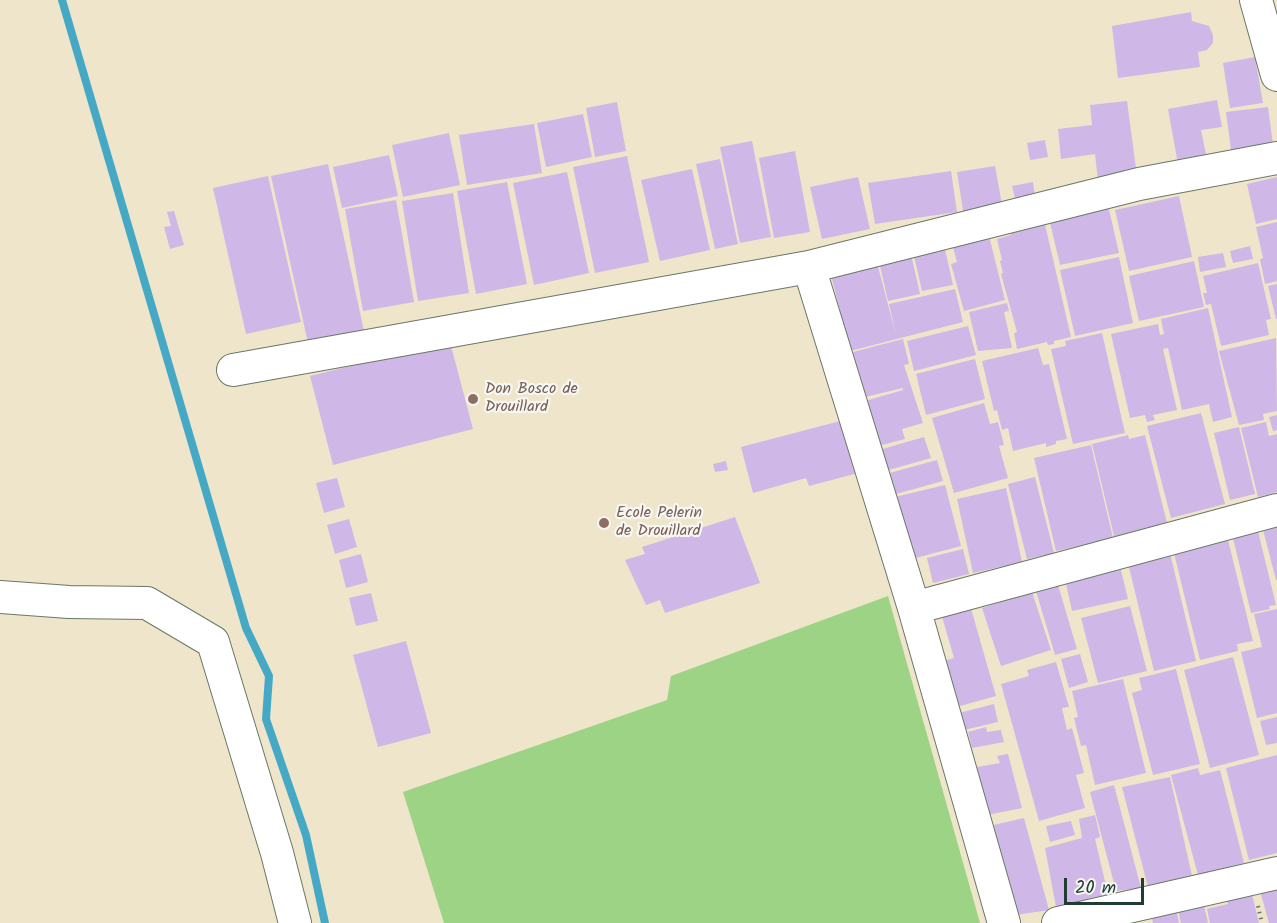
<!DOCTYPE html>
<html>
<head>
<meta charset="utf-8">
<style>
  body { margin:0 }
  #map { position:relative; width:1277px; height:923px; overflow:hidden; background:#efe5ca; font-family:Kalam,sans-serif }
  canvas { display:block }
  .scale { position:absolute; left:1064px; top:878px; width:80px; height:27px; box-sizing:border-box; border:3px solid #1f3d34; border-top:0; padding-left:8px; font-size:18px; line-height:21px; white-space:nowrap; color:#1f3d34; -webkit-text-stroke:4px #f6f6f2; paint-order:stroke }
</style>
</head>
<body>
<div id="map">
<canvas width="1277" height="923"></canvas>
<div class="scale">20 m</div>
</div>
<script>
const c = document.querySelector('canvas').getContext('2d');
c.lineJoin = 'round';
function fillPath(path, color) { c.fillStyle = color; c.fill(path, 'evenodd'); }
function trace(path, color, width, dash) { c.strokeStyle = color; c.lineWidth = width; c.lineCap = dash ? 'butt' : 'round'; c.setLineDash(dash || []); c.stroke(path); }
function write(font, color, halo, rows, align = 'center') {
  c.font = font + ' Kalam,sans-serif'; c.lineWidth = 4.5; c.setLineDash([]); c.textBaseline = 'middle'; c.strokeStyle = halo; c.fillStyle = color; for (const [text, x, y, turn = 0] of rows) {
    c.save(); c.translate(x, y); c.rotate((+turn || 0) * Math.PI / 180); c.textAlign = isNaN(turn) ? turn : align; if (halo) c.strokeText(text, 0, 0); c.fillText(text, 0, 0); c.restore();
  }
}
fillPath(new Path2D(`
  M888 596 980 923H444L403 792 667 700 671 676Z`), '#9cd384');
trace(new Path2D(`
  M62 0 246 628 269 676 266 719 306 835 325 923`), '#45a9c5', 8);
fillPath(new Path2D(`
  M1191 12 1192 21 1209 26 1213 35V43L1207 50 1198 52 1200 67 1118 78 1112 26Z
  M1255 57 1263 103 1230 108 1223 63Z
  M1217 100 1222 127 1201 130 1207 159 1178 164 1168 109Z
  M1127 101 1137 176 1098 181 1095 154 1061 159 1058 129 1092 125 1090 105Z
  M617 102 626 151 595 157 586 108Z
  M1268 107 1274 152 1232 157 1226 112Z
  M583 114 592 157 546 167 537 123Z
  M534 124 542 173 467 185 459 135Z
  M449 133 460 185 403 197 392 145Z
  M1045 140 1048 157 1030 160 1027 143Z
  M752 141 771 237 740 243 720 147Z
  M795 151 810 232 774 238 759 158Z
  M389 155 398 196 342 208 333 167Z
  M627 156 649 262 595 273 573 167Z
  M720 159 738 244 715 249 696 164Z
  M328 164 364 331 308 343 271 176Z
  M995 166 1002 205 963 211 957 172Z
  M692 169 710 250 660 261 641 180Z
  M951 171 957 212 875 224 868 183Z
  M567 172 589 273 534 285 513 183Z
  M268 176 301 322 246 334 213 188Z
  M858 177 870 229 822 239 810 187Z
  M1277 177V219L1256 224 1247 184Z
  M507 182 527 284 476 294 457 191Z
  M1033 182 1035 196 1015 199 1012 186Z
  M453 193 469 293 418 301 402 201Z
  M1179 196 1192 257 1129 271 1115 210Z
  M396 200 414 302 363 311 345 209Z
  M1108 205 1119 253 1060 265 1049 218Z
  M174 211 184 245 170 249 164 227 171 226 167 212Z
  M1044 220 1071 337 1054 341V344L1048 345 1047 342 1017 349 1014 333 1017 332 1001 274 1003 273 1000 261 1002 260 997 239 1011 235 1010 229Z
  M1277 222V281L1265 284 1260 259 1263 258 1256 227Z
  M986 224 1005 300 964 311 951 264 957 262 949 233Z
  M943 240 953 285 922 291 912 247Z
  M1250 246 1253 259 1233 263 1230 251Z
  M910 250 920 294 888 301 878 257Z
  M1223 253 1226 267 1200 272 1198 257Z
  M875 255 896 335 889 304 955 289 963 322 850 351 829 267Z
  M1119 257 1133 323 1075 336 1060 270Z
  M1194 261 1204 307 1139 321 1129 276Z
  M1258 263 1271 319 1266 320 1269 335 1221 346 1211 304 1206 305 1203 293H1207L1203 276Z
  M1277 284V319H1276L1268 286Z
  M1007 303 1009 311 1004 312 1012 348 978 351 969 312Z
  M1208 308 1232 417 1213 422 1209 404 1182 410 1168 348 1163 349 1177 410 1153 415 1155 420 1147 422 1145 415 1130 418 1111 334 1158 324 1160 335 1164 334 1161 319Z
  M968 326 976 355 914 371 907 341Z
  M1102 333 1125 433 1073 444 1051 349 1066 346 1065 341Z
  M1276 338 1277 411 1263 414 1264 420 1239 425 1219 351Z
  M903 339 909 364 904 365 923 423 902 429 905 439 878 446 865 401 903 390V388L865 397 853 352Z
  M450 342 473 429 333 465 310 376Z
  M1038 348 1043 365 1049 364 1067 439 1056 441V444L1046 447V443L1013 451 1008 428 1002 430 997 410 994 411 982 361Z
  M975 359 985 399 926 415 916 374Z
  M984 403 990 424 998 422 1004 445 999 446 1008 478 954 493 932 418Z
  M1201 413 1225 504 1171 518 1147 426Z
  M1277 415V430L1273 431 1269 417Z
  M844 420 858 473 809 486 806 478 753 493 741 447Z
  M1266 422 1269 436 1277 434V492L1258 497 1241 428Z
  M1239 427 1255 494 1230 500 1214 433Z
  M1128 435 1129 439 1145 435 1168 527 1115 540 1092 444Z
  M924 437 931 458 885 471 879 450Z
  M1091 445 1113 538 1056 551 1034 458Z
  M937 460 943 481 892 495 886 474Z
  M726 461 728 470 715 472 713 464Z
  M1035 477 1054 553 1027 559 1008 484Z
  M337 478 345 507 324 513 316 483Z
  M945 485 961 546 912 559 895 497Z
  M1006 488 1022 562 973 573 957 499Z
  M735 517 760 583 665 613 660 600 646 605 625 560 645 554 642 547Z
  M349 519 357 547 335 554 327 525Z
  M1277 522V580H1276L1262 526Z
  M1257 527 1276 605 1269 606 1270 609 1251 613 1231 530Z
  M1226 532 1253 641 1237 644 1238 651 1200 660 1172 545Z
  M963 549 969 574 933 583 927 558Z
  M1169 549 1196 661 1154 671 1127 559Z
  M361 554 368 582 346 588 339 560Z
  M1119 562 1128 599 1072 611 1064 574Z
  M1058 585 1077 649 1055 655 1036 591Z
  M1032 592 1051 650 1001 666 982 608Z
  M371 593 378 621 356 626 349 598Z
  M970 605 996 696 953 708 940 662 954 658 941 613Z
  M1130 606 1147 671 1098 683 1081 618Z
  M1277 609V713L1257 718 1241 652 1262 647 1254 614Z
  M406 641 431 733 378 747 353 655Z
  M1080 654 1088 682 1069 688 1061 659Z
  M1233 657 1259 755 1210 768 1184 670Z
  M1056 662 1069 707 1062 708 1067 730 1072 728 1084 773 1076 775 1085 808 1039 821 1001 684 1029 676 1027 670Z
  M1176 669 1200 764 1153 775 1132 693 1142 690 1139 678Z
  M1123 679 1146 773 1095 785 1086 745 1081 746 1074 718 1078 717 1072 691Z
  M994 704 998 722 964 730 959 713Z
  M1277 717V743L1266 745 1260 721Z
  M986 727 987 732 1001 730 1004 742 972 748 968 732Z
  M1008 754 1022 808 987 815 977 767 1000 763 997 756Z
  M1277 755V853L1249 860 1226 768Z
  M1198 768 1200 775 1220 770 1244 863 1198 875 1171 775Z
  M1170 777 1192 876 1148 887 1122 787Z
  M1114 785 1141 888 1116 891 1090 792Z
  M1095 815 1100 837 1095 839 1108 894 1056 907 1045 848 1082 838 1079 819Z
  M1024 818 1049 910 1016 915 989 826Z
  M1071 821 1075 835 1050 842 1046 826Z
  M1277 879V923H1269L1258 884Z
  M1250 886 1259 923H1210L1207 909 1228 904 1225 892Z
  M1203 901 1208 923H1181L1177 906Z
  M1175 903 1179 923H1153L1150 908Z`), '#cfb8e7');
const minor = new Path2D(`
  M1256 0 1277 75
  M809 267 914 608 1004 923
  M233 370 809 267 1139 184 1277 158
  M0 597 69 602 147 603 213 642 277 853 295 923
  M914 608 1277 510
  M1058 923 1277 873`);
trace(minor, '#687868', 34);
trace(new Path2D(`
  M1258 906 1262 923`), '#687868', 4, [1.5, 4.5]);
trace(minor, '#fff', 32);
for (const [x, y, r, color] of [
  [473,399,6,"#8d6e63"],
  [604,523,6,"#8d6e63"]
]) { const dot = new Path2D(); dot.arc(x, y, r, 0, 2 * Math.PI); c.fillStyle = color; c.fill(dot); trace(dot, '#f6f6f2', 2); }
write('16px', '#785e54', '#f6f6f2', [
  ["Don Bosco de",485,390],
  ["Drouillard",485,408],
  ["Ecole Pelerin",616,514],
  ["de Drouillard",616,532]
], 'left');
</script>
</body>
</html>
